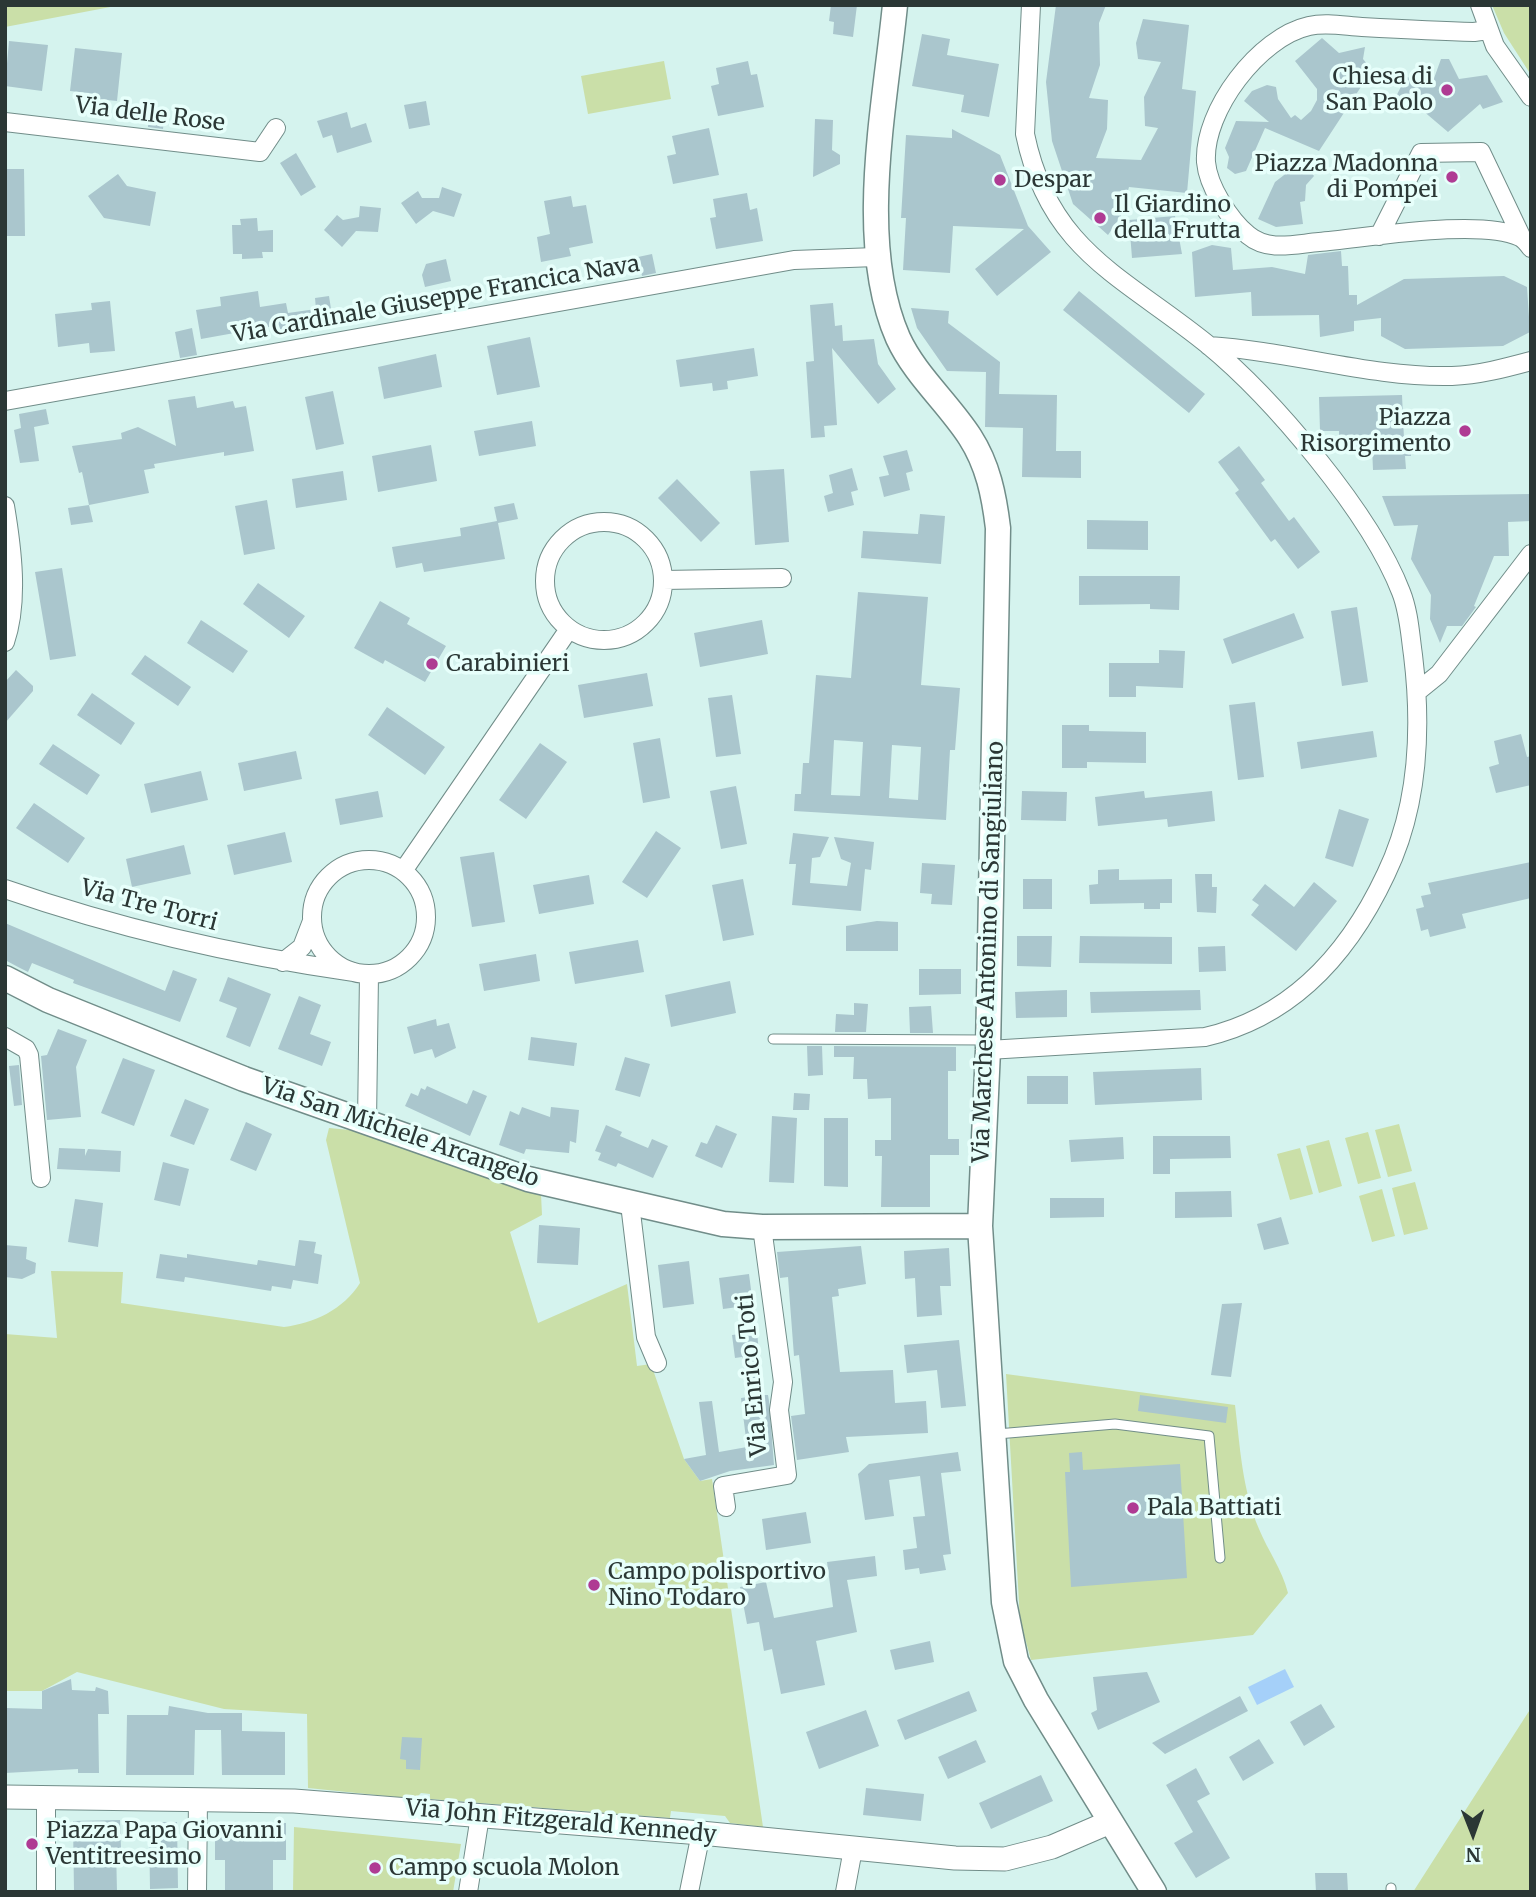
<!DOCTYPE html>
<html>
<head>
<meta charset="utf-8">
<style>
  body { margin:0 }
  #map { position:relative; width:1536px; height:1897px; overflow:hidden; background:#d5f3ee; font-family:Merriweather,serif }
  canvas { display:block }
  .frame { position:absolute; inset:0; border:7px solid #2b3735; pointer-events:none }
  .north { position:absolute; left:1438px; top:1799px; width:70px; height:70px; -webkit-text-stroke:5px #e7fffb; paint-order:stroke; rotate:179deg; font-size:19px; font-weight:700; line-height:28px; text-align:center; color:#2b3735 }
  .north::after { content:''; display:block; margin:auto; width:24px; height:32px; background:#2b3735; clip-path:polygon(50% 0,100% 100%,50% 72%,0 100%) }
</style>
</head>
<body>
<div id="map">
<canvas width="1536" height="1897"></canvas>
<div class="frame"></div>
<div class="north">N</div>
</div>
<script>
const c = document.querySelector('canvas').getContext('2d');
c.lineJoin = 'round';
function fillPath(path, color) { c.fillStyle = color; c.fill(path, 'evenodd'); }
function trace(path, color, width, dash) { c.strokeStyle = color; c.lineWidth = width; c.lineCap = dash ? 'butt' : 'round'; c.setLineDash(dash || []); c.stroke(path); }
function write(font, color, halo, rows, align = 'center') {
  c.font = font + ' Merriweather,serif'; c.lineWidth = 7; c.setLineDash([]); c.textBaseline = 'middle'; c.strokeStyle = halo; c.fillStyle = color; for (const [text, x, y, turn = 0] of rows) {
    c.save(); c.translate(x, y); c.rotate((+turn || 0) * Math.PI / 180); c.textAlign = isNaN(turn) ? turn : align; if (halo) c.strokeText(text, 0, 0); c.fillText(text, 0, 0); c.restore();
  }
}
fillPath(new Path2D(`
  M5 5H121L5 27Z
  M1492 5H1531V75L1504 33Z
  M664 61 671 99 588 114 581 76Z
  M1399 1124 1412 1171 1388 1177 1375 1130Z
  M329 1128 350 1130 541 1194 542 1215 510 1232 538 1323 627 1284 637 1366 651 1364 684 1459 700 1481 712 1479 763 1827 730 1823 725 1816 671 1811 670 1818 430 1799V1794L421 1793 415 1799 308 1788 307 1714 224 1709 77 1672 42 1691H5V1334L57 1338 51 1271 123 1272 121 1303 284 1327C314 1323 343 1310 360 1283L326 1140Z
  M1368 1132 1381 1178 1358 1184 1345 1138Z
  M1329 1140 1342 1186 1319 1193 1306 1146Z
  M1300 1148 1313 1194 1290 1200 1277 1154Z
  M1415 1182 1428 1229 1404 1235 1392 1188Z
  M1382 1189 1395 1236 1372 1242 1359 1196Z
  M1006 1374 1235 1405C1240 1446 1242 1489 1259 1529 1268 1551 1282 1569 1288 1593L1253 1635 1031 1660 1020 1620Z
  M1531 1708V1892H1413Z
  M294 1827 461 1844 453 1892H293Z`), '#cadfa8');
fillPath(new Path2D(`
  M1285 1669 1294 1687 1257 1705 1248 1687Z`), '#a5d0f9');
fillPath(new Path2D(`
  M831 5H857L853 37 833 34 834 22 829 21Z
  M1056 5H1106L1099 23 1100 65 1089 98 1108 100 1107 129 1096 158 1141 160 1158 128 1145 126 1144 97 1161 62 1138 59 1136 43 1143 19 1189 25 1182 89 1196 91 1187 193 1129 187 1121 216 1108 235 1073 204 1052 141 1046 82Z
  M922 34 950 39 947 55 999 64 989 117 961 112 964 95 912 86Z
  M1322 38 1339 53 1365 47 1363 59 1372 70 1319 151 1265 128 1246 171 1235 174 1227 168 1229 157 1225 148 1236 121 1269 122 1244 101 1252 91 1267 85 1276 87 1278 99 1291 118 1295 115 1301 120 1311 111 1317 100V89L1295 61Z
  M9 41 48 45 42 91 5 86Z
  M75 48 122 53 117 101 88 98 89 93 70 91Z
  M1441 59H1449L1459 79 1487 75 1503 102 1483 109 1480 104 1448 132 1422 110 1388 112 1406 77 1433 81Z
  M748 61 751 75 757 74 764 107 718 116 711 86 719 84 716 68Z
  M426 101 430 125 409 129 404 105Z
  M149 110 165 112 163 129 148 127Z
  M347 112 351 128 366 123 372 142 337 153 332 135 323 138 317 121Z
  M815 119 833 120 832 150 840 155V164L813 177Z
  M709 128 719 175 673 184 667 156 676 154 672 136Z
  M952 129 1000 155 1028 226 1051 252 997 296 975 269 1024 229 953 226 950 273 903 270 906 218H901L906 135 952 138Z
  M296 153 316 187 301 196 280 163Z
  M1308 168 1314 176 1306 185 1305 201 1300 202 1303 224 1276 227 1258 219 1275 182 1288 172Z
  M5 169H24L25 236H5Z
  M118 174 127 186 156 192 150 226 104 218 88 196Z
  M442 187 462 194 454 217 433 211 416 224 401 203 418 191 422 198H439Z
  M747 193 750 210 757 208 763 241 716 249 710 218 716 217 713 199Z
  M571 196 573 207 586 205 593 243 569 248 571 256 541 262 537 237 550 234 544 201Z
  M360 206 381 208 378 232 356 231 342 247 324 230 337 215 343 220 359 217Z
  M1175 216 1182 254 1132 258 1129 220Z
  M257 218 258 231 273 230V252H262L263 258 242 259V254H233L232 225H241L240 219Z
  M1212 245 1231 248 1233 270 1272 267 1305 274 1308 255 1341 251 1342 266H1348L1349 295H1357V305L1404 279 1504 276 1527 287 1530 332 1503 346 1405 349 1381 336V318L1354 321V331L1320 337 1319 315 1252 316 1251 292 1195 297 1192 252Z
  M652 254 656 273 642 276 638 257Z
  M446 259 451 281 425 287 422 275 426 264Z
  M258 291 260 307 286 303 288 313 316 309 315 298 329 296 333 322 318 325 319 330 295 334 294 329 280 331 279 325 201 339 196 310 221 306 220 297Z
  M1079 291 1205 394 1189 413 1063 310Z
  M110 301 115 351 90 353 89 343 58 347 55 314 92 310 91 303Z
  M833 303 835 326 842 325 843 341 874 339 878 364 896 389 878 404 832 348 837 425 824 426 825 437 811 438 806 362 814 361 810 305Z
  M911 308 949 311 948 323 1000 362 999 394 1057 395 1056 451H1081V478L1022 477 1023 428 985 427 986 372 947 371 917 328Z
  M192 328 197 355 180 358 175 332Z
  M530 337 540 387 497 395 487 346Z
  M754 348 758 376 727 381 728 389 713 391 712 383 680 387 676 360Z
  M436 354 442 387 384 399 378 367Z
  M333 391 344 444 316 450 305 397Z
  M1402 395 1404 439H1411V456H1405L1406 469 1373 470 1372 446 1339 448V431H1320L1319 397Z
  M195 396 197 408 233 401 235 408 246 406 254 451 224 456V452L154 464 155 468 144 470 149 493 89 505 82 472 79 473 72 446 122 439 121 433 138 427 176 446 168 400Z
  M46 409 49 424 34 427 39 461 20 463 14 430 21 428 19 414Z
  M532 421 536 446 479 456 474 431Z
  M431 445 437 481 378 492 372 456Z
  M1239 446 1265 480 1261 483 1289 521 1294 517 1320 552 1298 569 1275 539 1271 542 1235 493 1239 490 1218 462Z
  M907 450 913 471 906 473 910 490 884 497 879 477 889 475 883 456Z
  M852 468 858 490 851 492 854 505 828 512 824 496 833 493 829 475Z
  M784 469 789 542 755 545 750 471Z
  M343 471 347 500 296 508 292 479Z
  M677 479 720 523 701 542 658 498Z
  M1531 494V521L1508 522 1509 556H1494L1474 606 1476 607 1462 626H1447L1440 643 1430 619 1431 595 1411 559 1418 525 1394 526 1382 496Z
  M267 500 275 549 244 555 235 506Z
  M514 503 518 519 498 523 505 559 424 572 422 563 396 568 392 547 461 536 460 528 497 521 494 507Z
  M89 505 93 522 71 525 68 508Z
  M920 514 945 516 941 564 861 558 863 531 918 534Z
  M1087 520 1148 521V550L1087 549Z
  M62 568 76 656 50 660 35 572Z
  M1079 576H1180L1179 610 1150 609V604L1079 605Z
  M258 583 305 616 289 638 243 604Z
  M858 592 928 597 921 685 960 688 955 750H950L946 820 794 811 795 794H801L803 763H809L816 675 851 678ZM834 740 863 742 860 796 831 795ZM892 745 921 747 918 800 889 798Z
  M380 601 410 618 407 624 446 646 425 682 385 660 383 664 354 648Z
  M1357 607 1368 682 1342 686 1331 611Z
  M1294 613 1304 638 1232 664 1223 639Z
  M201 620 248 651 233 673 187 643Z
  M762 620 768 654 700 667 694 633Z
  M1159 650 1185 651 1183 688 1136 686V697H1109V663H1159Z
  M145 655 191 687 178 706 131 674Z
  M16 670 33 686V691L5 723V682Z
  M647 673 653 706 584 718 578 685Z
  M92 693 135 723 121 745 77 715Z
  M732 695 741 754 716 757 708 698Z
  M1255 702 1264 777 1238 780 1229 705Z
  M387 707 445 747 425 775 368 735Z
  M1062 725H1089V731L1146 732V763L1087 762V768H1062Z
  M1373 731 1377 757 1301 769 1297 742Z
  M1521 734 1527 757 1531 756V785L1496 793 1489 767 1499 764 1494 741Z
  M660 738 670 798 643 803 633 743Z
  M540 743 567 762 526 819 499 800Z
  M53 744 100 775 87 795 39 764Z
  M296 751 302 779 244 791 238 763Z
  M201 771 208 800 151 813 144 784Z
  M736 786 747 844 721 849 710 791Z
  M378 791 383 817 340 825 335 799Z
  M1022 791 1067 792 1066 821 1021 820Z
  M1144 791 1145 798 1212 791 1215 821 1168 827 1167 819 1098 826 1095 797Z
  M34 803 85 838 68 863 16 828Z
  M1339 809 1369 819 1353 867 1325 858Z
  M656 831 681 848 647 898 622 882Z
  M285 832 292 862 234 875 227 845Z
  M793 833 829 837 820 857 812 858 810 883 847 886 851 863 841 859 834 837 874 842 871 870 865 869 861 911 792 905 796 864H789Z
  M184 845 191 874 132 887 126 859Z
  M494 852 505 922 472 927 460 857Z
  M1531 862V898L1462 914 1466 928 1430 937 1428 929 1421 931 1416 909 1424 907 1421 896 1431 894 1428 883Z
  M922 863 955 865 952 905 931 904 932 894 920 893Z
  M1119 869V880L1172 879V903H1160V909H1144V903L1090 904 1089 885 1098 884V870Z
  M1195 874H1212V887H1217L1216 913 1197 912Z
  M589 875 594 904 539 914 533 885Z
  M743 879 754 935 723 941 712 885Z
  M1023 879H1052V909H1023Z
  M1314 882 1337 901 1296 951 1251 915 1259 905 1252 900 1265 884 1294 907Z
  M877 921 898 922V951H846V926Z
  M5 923 165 991 173 970 197 979 180 1022 73 983 74 980 32 963 28 972 20 968 5 960Z
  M1017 936H1052L1051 967 1017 966Z
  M1080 936 1172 937V964L1079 963Z
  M638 940 644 972 575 984 569 952Z
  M1225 946 1226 971 1199 972 1198 947Z
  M536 954 540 981 484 991 479 964Z
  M919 969H961V994L919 995Z
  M228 977 271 994 250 1047 226 1037 237 1008 219 1001Z
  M730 981 736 1013 671 1027 665 995Z
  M1067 990V1017L1016 1018 1015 992Z
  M1200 990 1201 1010 1091 1013 1090 992Z
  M299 996 321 1005 310 1034 331 1042 322 1066 278 1049Z
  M854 1003 868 1004 866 1032H835L836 1014 854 1015Z
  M931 1006 933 1033H910L909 1007Z
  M436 1019 437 1026 449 1023 456 1048 435 1058 432 1049 414 1054 407 1027Z
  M58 1029 87 1040 76 1067 81 1117 47 1120 41 1056 47 1055Z
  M531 1037 577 1043 574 1066 528 1060Z
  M807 1046H822L823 1075 808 1076Z
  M834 1046 956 1047V1071H948V1139H959V1155H930V1207H881L882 1156H875V1140H891V1098L868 1099 867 1079H853L854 1057H834Z
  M625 1057 650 1064 640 1097 615 1090Z
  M123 1058 155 1070 134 1126 101 1113Z
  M19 1065 22 1105 14 1106 9 1066Z
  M1201 1068 1202 1100 1095 1105 1093 1072Z
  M1027 1076H1068V1104H1027Z
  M427 1086 467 1104 473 1090 487 1096 470 1136 405 1106 411 1093 418 1096 421 1088 425 1090Z
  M794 1093 810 1094 809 1110H793Z
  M185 1099 209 1109 194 1145 170 1136Z
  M522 1107 550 1117 551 1107 579 1110 576 1143 570 1141 569 1153 526 1149 524 1154 499 1145 510 1111 519 1115Z
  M772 1116 797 1118 794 1183 769 1182Z
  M824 1118H848V1187L824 1186Z
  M246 1122 272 1134 256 1171 230 1160Z
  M606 1125 622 1132 620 1136 648 1148 652 1139 668 1146 653 1178 618 1163 616 1167 598 1160 601 1153 595 1151Z
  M716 1125 737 1134 722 1168 695 1156 701 1142 707 1144Z
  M1153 1136H1230L1231 1158 1170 1159V1174H1153Z
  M1123 1137 1124 1159 1071 1162 1069 1140Z
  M59 1148 85 1149V1156L88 1149 121 1151 120 1172 57 1169Z
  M163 1162 189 1169 180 1206 154 1200Z
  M1231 1191 1232 1217 1175 1218V1192Z
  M1050 1198H1104V1217L1050 1218Z
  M75 1199 103 1203 98 1247 68 1242Z
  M1281 1217 1289 1244 1264 1250 1257 1224Z
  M539 1225 580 1228 578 1265 537 1263Z
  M299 1240 316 1242 314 1253 322 1255 318 1284 293 1280 291 1289 272 1286 271 1291 185 1277 184 1282 156 1278 160 1254 187 1258V1254L257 1265 258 1260 295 1266Z
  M5 1245 27 1247 26 1259 36 1263 35 1273 22 1279 5 1277Z
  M861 1246 866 1284 838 1289 839 1296 832 1297 840 1372 893 1370 895 1403 926 1401 928 1433 846 1437 849 1452 797 1460 791 1416 805 1414 799 1355 794 1356 788 1277 780 1278 777 1252Z
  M949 1248 951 1286H940L942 1315 917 1317 915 1278 905 1279 904 1251Z
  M689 1261 694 1304 663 1308 658 1265Z
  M749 1274 753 1305 723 1309 719 1278Z
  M1242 1303 1231 1377 1211 1375 1222 1304Z
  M757 1332 763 1395H768L769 1401 774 1465 730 1471 700 1481 684 1459 706 1455 699 1402 712 1401 719 1452 747 1447 741 1398 748 1397 742 1357 735 1358 732 1335Z
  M959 1340 966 1406 941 1408 937 1370 907 1373 904 1345Z
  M1140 1395 1228 1407 1226 1423 1138 1411Z
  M958 1452 961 1471 941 1473 951 1554 943 1555 946 1570 920 1574 919 1568 905 1570 903 1550 917 1548 913 1517 925 1516 920 1476 889 1480 894 1516 865 1520 858 1474 869 1464Z
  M1082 1452 1083 1470 1180 1464 1187 1578 1071 1587 1065 1472H1070L1069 1453Z
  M806 1512 811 1543 766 1550 762 1519Z
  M875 1556 877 1576 847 1580 857 1632 816 1641 825 1685 781 1694 772 1649 764 1651 759 1622 747 1624 740 1587 766 1582 774 1618 833 1607 827 1562Z
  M930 1641 934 1662 895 1670 890 1650Z
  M1147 1672 1160 1702 1098 1730 1091 1713 1097 1710 1093 1677Z
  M71 1679 72 1690 95 1691 96 1687 108 1691 109 1714H98L99 1773H78V1769L5 1773V1708L42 1709V1691Z
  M969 1691 977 1711 905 1740 897 1720Z
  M1240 1696 1248 1711 1165 1754 1152 1743Z
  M1321 1704 1335 1727 1304 1746 1290 1722Z
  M169 1706 208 1713H242V1731L285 1732V1775H222L221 1730H195L194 1775H126L127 1715H168Z
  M866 1710 879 1746 819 1769 806 1732Z
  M402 1737 422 1738 420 1770 406 1769V1760L400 1759Z
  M1259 1739 1274 1763 1243 1781 1229 1757Z
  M976 1740 986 1762 948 1779 938 1757Z
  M1196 1768 1210 1794 1197 1801 1230 1858 1196 1878 1174 1843 1193 1832 1166 1785Z
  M1041 1775 1053 1801 991 1829 979 1803Z
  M866 1788 924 1794 921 1821 863 1815Z
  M120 1820 121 1848H116L117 1892H74L73 1821Z
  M149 1822H177L178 1888 150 1889Z
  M286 1823V1860H273V1892H225V1860H215V1824Z
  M1315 1873H1347L1348 1892H1316Z`), '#aac6cd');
const service = new Path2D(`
  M773 1039 986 1040
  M997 1434 1115 1424 1209 1436 1220 1558
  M1391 1888V1892`);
const minor = new Path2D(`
  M1480 5 1495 46 1531 97
  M1488 30 1474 32C1437 31 1399 29 1362 27 1345 26 1326 22 1309 26 1259 37 1203 111 1206 162 1208 186 1229 219 1248 235 1268 252 1295 244 1319 242 1367 238 1479 218 1520 237 1524 239 1528 244 1531 248
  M5 122 260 152 276 128
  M1379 236 1421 153 1481 152 1522 238
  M1209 346C1291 351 1371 378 1452 376 1479 375 1505 368 1531 361
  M5 401 794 260 876 257
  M5 506C12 548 19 601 5 642
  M545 581a59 59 0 1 1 118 0a59 59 0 1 1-118 0Z
  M663 580 782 578
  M1418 691 1439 674 1531 554
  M312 917a57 57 0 1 1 114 0a57 57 0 1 1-114 0Z
  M403 871 569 629
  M5 889C120 929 234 955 354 972
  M283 962 302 947 312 921
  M5 1037 26 1049 29 1055 41 1178
  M988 1050 1205 1037C1292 1017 1349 953 1386 874 1419 806 1422 729 1413 655 1410 634 1409 612 1401 592 1371 514 1273 398 1207 344 1123 276 1049 251 1025 134L1031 5
  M367 1123 369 974
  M630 1204 646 1337 657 1363
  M726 1507 723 1486 787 1475 779 1410 783 1382 762 1227
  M46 1796V1892
  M197 1892 198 1799
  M468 1892 480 1816
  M689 1892 701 1833
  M845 1892 853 1849`);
const tertiary = new Path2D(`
  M5 1797 294 1801 701 1833 955 1858 1005 1859 1052 1847 1110 1822`);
const secondary = new Path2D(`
  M895 5C885 107 856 242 898 338 915 375 948 403 970 437 988 465 994 495 998 528L988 1050 980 1226 1004 1602 1016 1661 1036 1700 1154 1892
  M5 978 48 1000 244 1079 528 1179 723 1224 762 1227 980 1226`);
trace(service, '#718d89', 11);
trace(minor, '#718d89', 20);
trace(tertiary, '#718d89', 25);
trace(secondary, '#718d89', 27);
trace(service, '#fff', 9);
trace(minor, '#fff', 18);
trace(tertiary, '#fff', 23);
trace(secondary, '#fff', 24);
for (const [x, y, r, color] of [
  [1447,90,7,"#af3b93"],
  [1452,177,7,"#af3b93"],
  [1000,180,7,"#af3b93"],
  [1100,218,7,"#af3b93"],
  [1465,431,7,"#af3b93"],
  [432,664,7,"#af3b93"],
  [1133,1508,7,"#af3b93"],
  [594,1585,7,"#af3b93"],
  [32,1844,7,"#af3b93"],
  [375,1868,7,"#af3b93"]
]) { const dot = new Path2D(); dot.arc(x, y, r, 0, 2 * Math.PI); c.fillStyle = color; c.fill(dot); trace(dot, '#e7fffb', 2.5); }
write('23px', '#2b3735', '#e7fffb', [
  ["Chiesa di",1433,77,"right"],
  ["San Paolo",1433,103,"right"],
  ["Piazza Madonna",1438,164,"right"],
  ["di Pompei",1438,190,"right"],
  ["Despar",1014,180],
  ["Il Giardino",1114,205],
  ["della Frutta",1114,231],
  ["Piazza",1451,418,"right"],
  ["Risorgimento",1451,444,"right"],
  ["Carabinieri",446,664],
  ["Pala Battiati",1147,1508],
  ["Campo polisportivo",608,1572],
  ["Nino Todaro",608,1598],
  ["Piazza Papa Giovanni",46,1831],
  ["Ventitreesimo",46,1857],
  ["Campo scuola Molon",389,1868]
], 'left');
write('23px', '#2b3735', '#e7fffb', [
  ["Via delle Rose",150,115,7],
  ["Via Cardinale Giuseppe Francica Nava",436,300,-10],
  ["Via Tre Torri",149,906,15],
  ["Via Marchese Antonino di Sangiuliano",989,952,-88],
  ["Via San Michele Arcangelo",400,1133,19],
  ["Via Enrico Toti",753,1375,-95],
  ["Via John Fitzgerald Kennedy",561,1822,5]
]);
</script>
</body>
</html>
